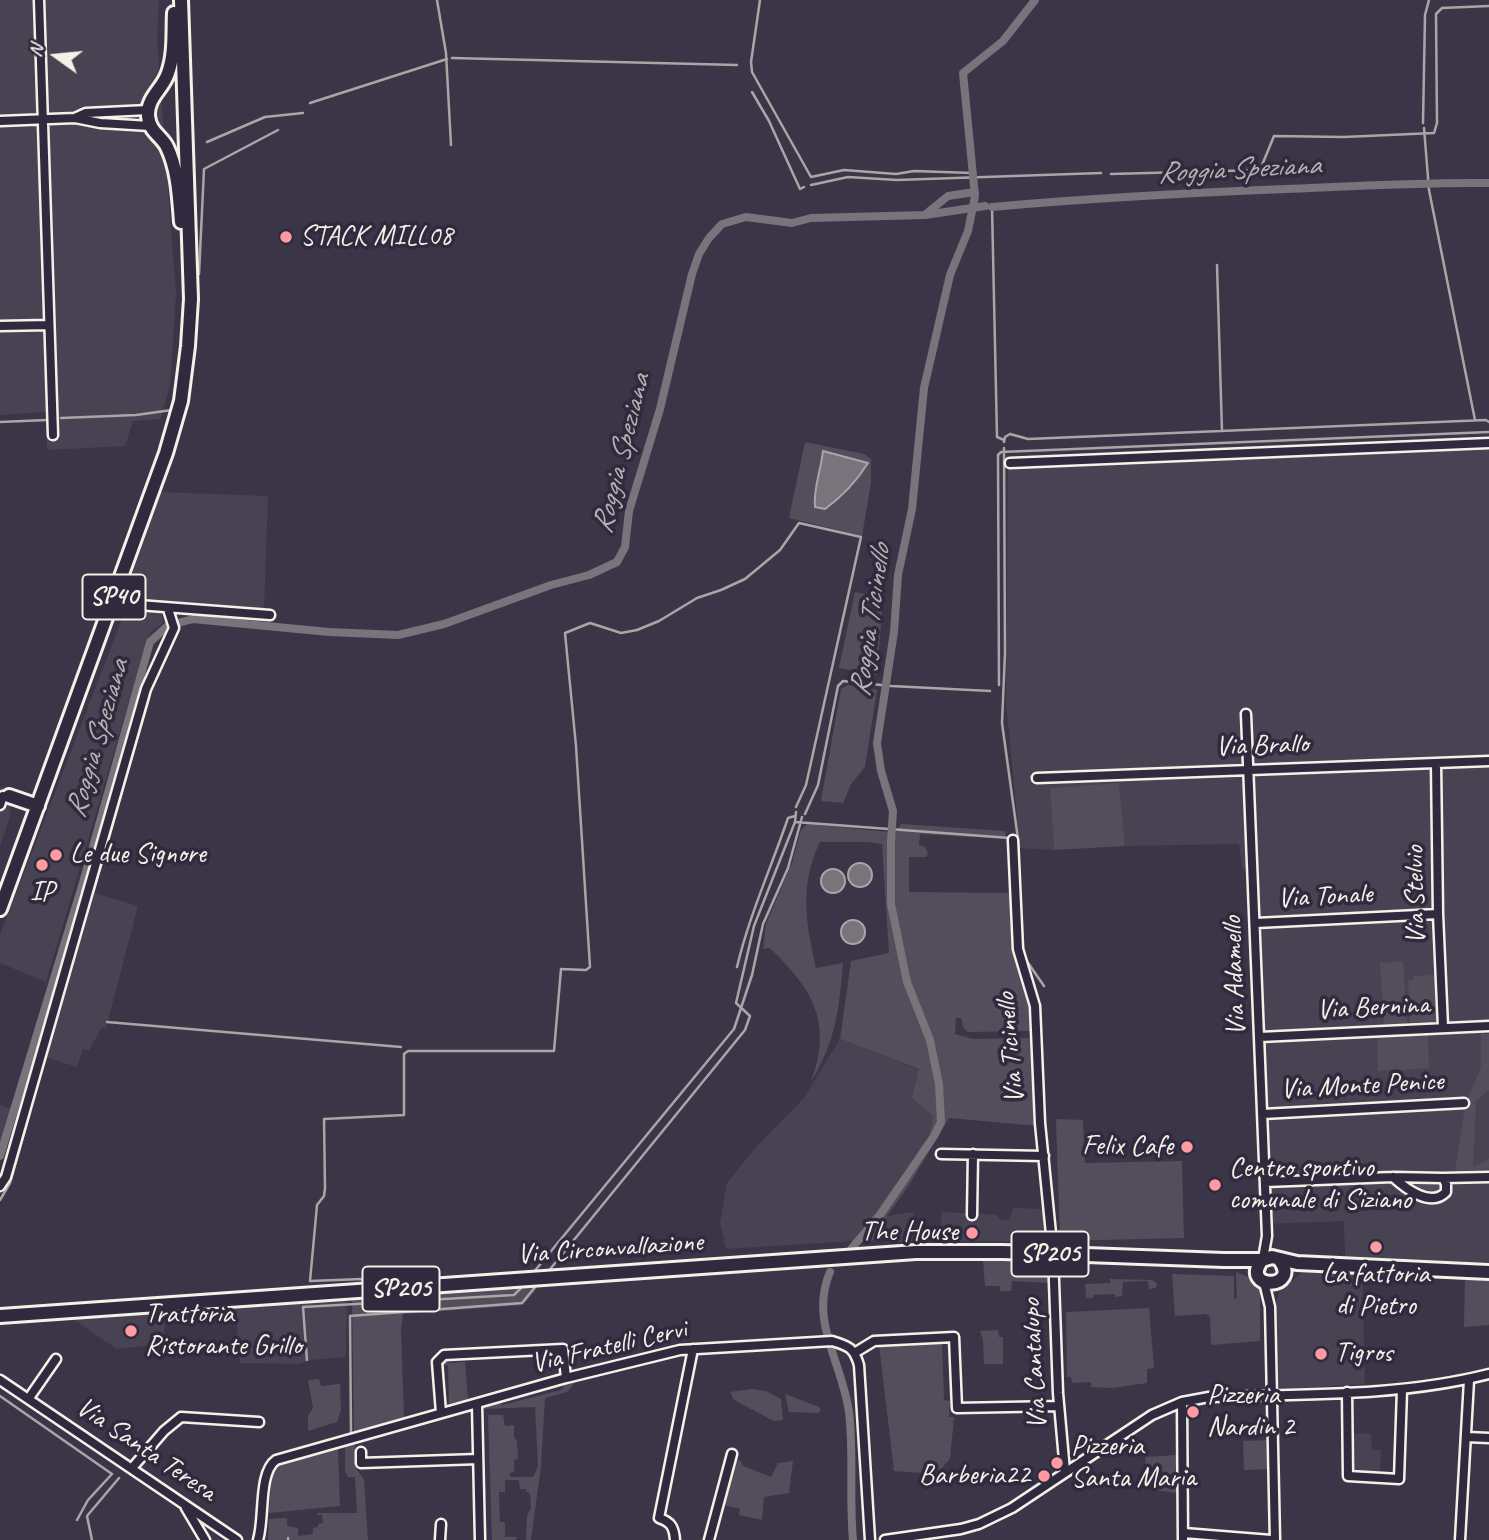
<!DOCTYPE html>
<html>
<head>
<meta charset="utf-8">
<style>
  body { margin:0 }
  #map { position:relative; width:1489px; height:1540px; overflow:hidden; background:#3b3647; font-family:Caveat,sans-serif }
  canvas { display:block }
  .north { position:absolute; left:21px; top:21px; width:70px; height:70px; -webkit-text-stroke:5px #2f2a3d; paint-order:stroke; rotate:285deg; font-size:19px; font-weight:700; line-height:28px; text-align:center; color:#f4f1e8 }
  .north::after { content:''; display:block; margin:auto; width:24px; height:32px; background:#f4f1e8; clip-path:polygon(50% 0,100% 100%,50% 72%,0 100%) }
</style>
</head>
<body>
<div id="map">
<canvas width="1489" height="1540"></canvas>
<div class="north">N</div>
</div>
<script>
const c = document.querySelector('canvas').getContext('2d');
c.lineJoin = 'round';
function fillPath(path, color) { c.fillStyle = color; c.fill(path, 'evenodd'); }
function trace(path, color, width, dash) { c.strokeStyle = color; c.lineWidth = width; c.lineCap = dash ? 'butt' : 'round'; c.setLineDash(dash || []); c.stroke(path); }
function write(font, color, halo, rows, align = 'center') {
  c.font = font + ' Caveat,sans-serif'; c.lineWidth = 7; c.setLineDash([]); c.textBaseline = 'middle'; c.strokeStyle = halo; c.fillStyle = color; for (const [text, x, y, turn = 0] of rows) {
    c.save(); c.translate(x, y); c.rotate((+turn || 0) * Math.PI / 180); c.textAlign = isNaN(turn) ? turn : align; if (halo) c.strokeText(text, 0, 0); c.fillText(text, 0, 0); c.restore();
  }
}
fillPath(new Path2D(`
  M0 0H159L157 40 176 294 170 385 161 419 133 421 125 446 47 450 46 412 0 415Z
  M1489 438V1263L1345 1256 1344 1221 1263 1224 1256 1113 1248 874 1242 867 1239 844 1125 846 1119 784 1050 788 1054 850 1020 848 1006 702 1008 459Z
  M161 492 268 496 264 609 123 600Z
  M125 611 161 612 164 622 151 632 142 657 46 982 0 963V935Z
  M0 787 12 791 10 817 0 846Z
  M91 892 138 906 106 1028 102 1027 89 1050 83 1049 77 1067 42 1056Z
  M840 1039 920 1070 912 1098 933 1116 929 1138 854 1241 726 1249 720 1223 727 1183 757 1146 804 1098Z
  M0 1105 12 1109 0 1145Z
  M1013 1208 1044 1209 1048 1212 1050 1241 885 1242 887 1216 913 1212 917 1233 940 1232 942 1212 996 1215 1001 1220H1009Z
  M1362 1272 1365 1384 1281 1389 1276 1386 1274 1328 1276 1303 1280 1290 1302 1273Z
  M347 1297 346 1357 311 1360 299 1364 240 1363 235 1304Z
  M166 1310 163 1344 117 1349 67 1315Z
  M1351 1433 1371 1434 1372 1450H1381L1380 1475 1352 1474Z`), '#484352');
fillPath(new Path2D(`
  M805 442 864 454 871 459V483L862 536 789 518Z
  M855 592 883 598 877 675 839 668Z
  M848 685 877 690 865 767 851 784 843 803 821 801 841 689Z
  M1119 783 1125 846 1054 850 1050 788Z
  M807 824 889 832 895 834 901 824 1005 831 1006 839 920 834 919 845 925 847 928 854 926 857H909V892L1010 893 1014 956 1028 999 1031 1031 968 1032 963 1027 961 1018H956L955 1034 973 1039 1031 1038 1038 1126 949 1118 909 1185 887 1216 883 1240 854 1241 929 1138 933 1116 912 1098 919 1069 840 1039 851 961 889 953 882 844 867 842H820C799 885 806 923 816 968L843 963C839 1011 836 1040 811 1082 833 1022 813 990 770 948L763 949 766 924 792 863 801 830Z
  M1403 961 1407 1023 1384 1025 1380 963Z
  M1436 975V1022L1410 1023 1408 980H1413V976Z
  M1428 1034 1429 1068 1378 1071 1377 1036Z
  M1481 1034H1489V1090L1476 1101 1473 1167 1489 1159V1169L1455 1171 1465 1106 1481 1067Z
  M1056 1119 1083 1120 1085 1163 1182 1161 1184 1238 1060 1241Z
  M1405 1182H1437L1444 1187 1443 1191 1433 1196Z
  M983 1260 1047 1261 1050 1266 1051 1283 1012 1281 1011 1291H1000V1286H985Z
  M1236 1272 1248 1277 1260 1289V1341L1211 1345 1210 1317 1206 1314 1175 1316 1172 1274 1234 1276V1298L1237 1299Z
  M1465 1277 1489 1279V1325L1464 1327Z
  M1110 1279 1152 1280 1157 1284 1156 1288 1149 1289 1148 1281 1123 1282 1122 1296 1115 1297V1294L1094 1295 1093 1298H1086L1085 1284 1110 1283Z
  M539 1286 523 1305 403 1314 401 1330 404 1417 354 1432 352 1297Z
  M1149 1308 1154 1368 1147 1369V1383L1112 1388 1091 1387V1382L1072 1383 1071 1377H1067L1066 1312Z
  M998 1330 999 1337H1003V1364H984L983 1340 980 1331Z
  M942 1342 944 1400 950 1401 949 1417H954L950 1459 936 1474 894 1471 879 1345Z
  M447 1358 448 1363 465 1362 468 1399 449 1404 448 1365 442 1366 441 1362Z
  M319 1379 321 1386 340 1384 341 1410 337 1422 308 1431V1416L313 1408 308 1380Z
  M575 1382 567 1392 545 1398 541 1466 531 1540H526L527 1516 531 1508 530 1493 527 1492 526 1489H520L519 1480H505V1492H499L500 1522H505V1537H517L516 1540H492L488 1415H503L505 1426 514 1425V1437L517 1441 518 1459 514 1460V1472L510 1473V1477H533L538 1466 535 1407 482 1409 501 1402 502 1405 561 1390 565 1385Z
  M752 1389 766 1391 781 1399 783 1420 774 1421 770 1419 734 1400 730 1392Z
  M785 1394 819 1407 821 1410 818 1413 789 1412Z
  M1269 1440 1270 1469 1244 1470 1243 1441Z
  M355 1444 356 1468 364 1480 368 1540H288L287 1536 286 1540H268L269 1519 287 1518V1526L298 1528V1536L313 1534V1528L318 1527V1524L323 1523 322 1515H317V1513H357L355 1477H348L345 1471V1446Z
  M338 1448 340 1506 269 1513 272 1473 277 1466Z
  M1177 1455V1493L1155 1490 1153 1468H1146L1145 1457Z
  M737 1460 741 1461 743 1466 771 1477 778 1463 793 1461 789 1493 764 1497 762 1520 739 1515 740 1509 724 1505 714 1540H710Z`), '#534e5c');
const water = new Path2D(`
  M823 451 868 463C856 482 843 496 825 509L815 507C813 489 821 470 823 451Z
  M848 875a12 12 0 1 1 24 0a12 12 0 1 1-24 0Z
  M821 881a12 12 0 1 1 24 0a12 12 0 1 1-24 0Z
  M841 932a12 12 0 1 1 24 0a12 12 0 1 1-24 0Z`);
fillPath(water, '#78747b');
trace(water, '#aaa6a7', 2);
trace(new Path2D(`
  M437 0 446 53 451 145
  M760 0 751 62 752 72 811 177 844 170 896 174 914 171 972 173
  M452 58 737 65
  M752 92 769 121 800 189 804 187
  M310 103 447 59
  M1423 123 1425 15 1429 0
  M1424 128 1429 190 1475 420
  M207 142 265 117 303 113
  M1111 174 1260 170 1274 136 1344 137 1434 133 1437 123 1436 14 1442 8 1489 6
  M811 185 848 177 897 180 1101 173
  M992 207 997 437 1004 440
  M1217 265 1222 431
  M199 274 204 169 278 130
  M189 385 198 295
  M61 418 136 415 172 410
  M0 422 47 420
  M1004 442 1005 437 1010 434 1028 439 1486 420 1489 422
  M1004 448 1005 653 1002 723 1018 839H1016
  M999 685 998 455 1001 452 1489 432
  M805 814 818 785 838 686 843 681 891 686 990 691
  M795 822 1010 838
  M1018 839 1020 902
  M93 893 149 698
  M1024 957 1044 986
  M737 967C749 916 771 868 788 818L795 816
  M43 1013 48 1014
  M107 1022 401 1047
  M0 1200 10 1183 30 1112
  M533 1273 734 1029 752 975 763 924 788 868 802 817
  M547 1273 745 1030 750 1016 736 1003 754 926 795 822 796 812
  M368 1285 366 1281 362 1279 310 1281 317 1205 324 1196 325 1188 324 1119 404 1115V1054L408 1051H554L561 969 586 970 590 967 576 746 565 633 590 623 621 633 637 630 659 621 697 598 721 590 745 579 780 550 799 523 861 537 806 785 796 807
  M307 1360 303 1307 514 1295 523 1286
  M0 1396 112 1474 88 1500 77 1520
  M351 1434 350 1316 522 1303 536 1286
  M288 1538V1540
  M92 1540 87 1516 119 1478`), '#aaa6a7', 2.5);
trace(new Path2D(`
  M992 207C1090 198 1188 193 1286 189 1354 186 1421 182 1489 183
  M927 213 948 196 975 192
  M178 623 193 619 329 632 398 635 444 624 551 585 589 575 617 562 625 547 629 511 660 409 692 274 699 254 709 238 722 224 746 217 792 223 811 218 925 215 985 206
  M0 1156 82 886 150 642 170 624
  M851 1249 880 1215 934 1136 941 1122 939 1084 930 1040 907 982 891 904V842L893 811 881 771 877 743 894 632 898 575 912 509 924 388 950 275 968 231 975 196 963 73 1003 41 1035 0
  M830 1272C809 1321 842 1362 849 1412 854 1454 849 1497 853 1540`), '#78747b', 8);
const minor = new Path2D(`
  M39 0 53 435
  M75 118 86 113 148 110
  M0 121 75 118 100 123 150 126
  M0 326 49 325
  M1010 463 1489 443
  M112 603 270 615
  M1246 714 1267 1236 1263 1259
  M1436 763 1438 914 1443 1027
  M1037 778 1489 761
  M0 805 3 796
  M1013 840 1018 949 1035 1006 1040 1123 1053 1254 1058 1393 1065 1471
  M1256 923 1438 914
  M1260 1037 1489 1026
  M1263 1114 1464 1103
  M941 1154 1044 1156
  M1443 1178 1489 1177
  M1265 1182 1393 1177 1443 1178 1446 1184V1192C1431 1208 1406 1189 1393 1177
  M0 1186 6 1177 146 689 174 628 168 609
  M972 1215 973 1154
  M1264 1282 1270 1307 1275 1540
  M856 1352 874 1341 954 1337 957 1408 1059 1406
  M0 1380 237 1540
  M1347 1392 1348 1476 1399 1479 1402 1390
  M29 1398 56 1359
  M1182 1402 1183 1540
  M477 1404 480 1540
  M441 1413 437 1362 444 1355 563 1349 566 1378
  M1467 1437 1489 1438
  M361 1452V1463L478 1459
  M132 1468 164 1431 181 1417 259 1422
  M186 1508 205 1540
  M1184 1533 1271 1540
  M258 1540C265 1518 258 1473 276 1460L566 1378 680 1350 832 1341C849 1346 854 1348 859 1365L870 1540
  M440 1540 441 1524
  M675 1540C674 1527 671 1522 659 1518L693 1349
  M709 1540 732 1454
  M885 1540 961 1529 979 1524 1012 1508 1152 1415 1182 1402 1209 1397C1303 1394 1398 1397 1489 1374
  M1460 1540 1469 1380`);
const primary = new Path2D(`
  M174 13C173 33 175 54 168 73 163 89 147 97 148 116 150 133 161 135 167 147 178 170 179 197 181 222
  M9 796 38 806
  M0 909 166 453 181 401 188 346 191 299 181 0
  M1262 1260C1239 1291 1303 1290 1279 1259
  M0 1316 916 1252H1003L1224 1260H1262L1272 1257 1297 1263 1489 1272`);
trace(minor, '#f4f1e8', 13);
trace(primary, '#f4f1e8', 18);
trace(minor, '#2f2a3d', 8);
trace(primary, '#2f2a3d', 12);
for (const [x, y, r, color] of [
  [286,237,7,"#ff9aa2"],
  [56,855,7,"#ff9aa2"],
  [42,865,7,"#ff9aa2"],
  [1187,1147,7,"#ff9aa2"],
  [1215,1185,7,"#ff9aa2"],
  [972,1233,7,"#ff9aa2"],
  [1376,1247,7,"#ff9aa2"],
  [131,1331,7,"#ff9aa2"],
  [1321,1354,7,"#ff9aa2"],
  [1193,1412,7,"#ff9aa2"],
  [1057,1463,7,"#ff9aa2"],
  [1044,1476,7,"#ff9aa2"]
]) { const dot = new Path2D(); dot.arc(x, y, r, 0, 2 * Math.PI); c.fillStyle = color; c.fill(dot); trace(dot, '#2f2a3d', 2.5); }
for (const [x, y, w] of [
  [114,597,63],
  [1050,1254,77],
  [401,1289,77]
]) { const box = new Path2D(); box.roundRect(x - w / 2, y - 22.5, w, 45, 5); c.fillStyle = '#2f2a3d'; c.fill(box); trace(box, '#f4f1e8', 2); }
write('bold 26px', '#f4f1e8', null, [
  ["SP40",114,597],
  ["SP205",1050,1254],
  ["SP205",401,1289]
]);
write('28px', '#f4f1e8', '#2f2a3d', [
  ["STACK MILL08",300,237],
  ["Le due Signore",70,855],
  ["IP",42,893,"center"],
  ["Felix Cafe",1173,1147,"right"],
  ["Centro sportivo",1229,1169],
  ["comunale di Siziano",1229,1201],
  ["The House",958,1233,"right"],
  ["La fattoria",1376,1275,"center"],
  ["di Pietro",1376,1307,"center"],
  ["Trattoria",145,1315],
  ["Ristorante Grillo",145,1347],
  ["Tigros",1335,1354],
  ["Pizzeria",1207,1396],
  ["Nardin 2",1207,1428],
  ["Pizzeria",1071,1447],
  ["Santa Maria",1071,1479],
  ["Barberia22",1030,1476,"right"]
], 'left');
write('28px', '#f4f1e8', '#2f2a3d', [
  ["Via Brallo",1262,746,-2],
  ["Via Stelvio",1416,895,-91],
  ["Via Tonale",1325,897,-3],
  ["Via Adamello",1235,976,-92],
  ["Via Bernina",1373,1008,-3],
  ["Via Ticinello",1011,1048,-95],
  ["Via Monte Penice",1362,1086,-3],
  ["Via Circonvallazione",610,1249,-4],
  ["Via Fratelli Cervi",609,1347,-13],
  ["Via Cantalupo",1035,1364,-93],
  ["Via Santa Teresa",146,1450,34]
]);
write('italic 30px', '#b6b2b2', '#2f2a3d', [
  ["Roggia Speziana",1239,170,-3],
  ["Roggia Speziana",622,454,-76],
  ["Roggia Ticinello",871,621,-82],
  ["Roggia Speziana",98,739,-74]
]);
</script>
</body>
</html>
